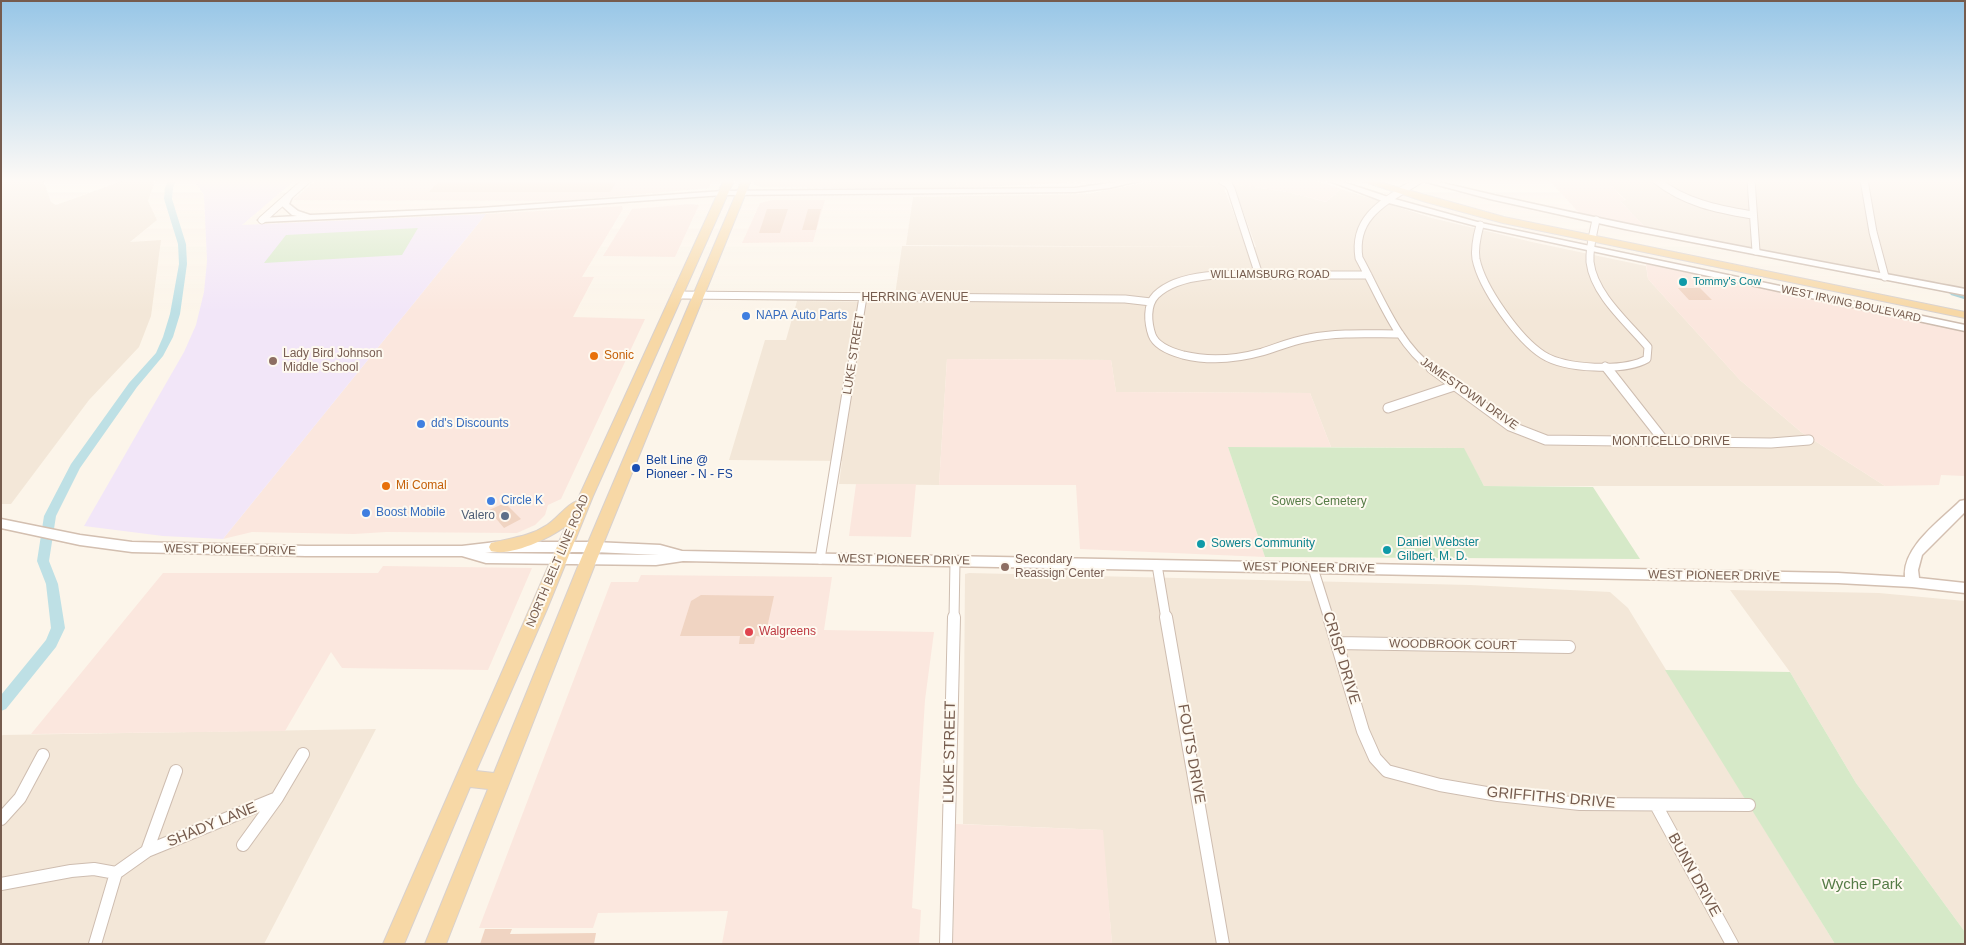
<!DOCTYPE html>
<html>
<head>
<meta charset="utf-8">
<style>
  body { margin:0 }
  #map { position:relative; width:1966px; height:945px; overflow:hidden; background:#fcf5ea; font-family:Helvetica,sans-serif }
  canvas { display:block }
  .frame { position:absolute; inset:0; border:2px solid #765c4e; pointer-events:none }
</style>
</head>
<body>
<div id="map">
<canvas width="1966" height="945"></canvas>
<div class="frame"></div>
</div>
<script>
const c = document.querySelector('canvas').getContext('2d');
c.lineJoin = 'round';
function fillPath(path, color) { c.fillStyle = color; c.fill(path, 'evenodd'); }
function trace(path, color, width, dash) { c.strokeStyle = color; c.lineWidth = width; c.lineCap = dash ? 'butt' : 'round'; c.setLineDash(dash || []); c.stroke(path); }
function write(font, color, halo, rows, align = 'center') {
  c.font = font + ' Helvetica,sans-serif'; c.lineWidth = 4; c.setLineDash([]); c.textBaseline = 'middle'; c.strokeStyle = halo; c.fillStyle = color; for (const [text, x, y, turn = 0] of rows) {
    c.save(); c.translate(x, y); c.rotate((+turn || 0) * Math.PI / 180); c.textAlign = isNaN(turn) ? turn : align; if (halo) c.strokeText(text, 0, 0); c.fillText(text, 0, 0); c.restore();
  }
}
fillPath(new Path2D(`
  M1 180H43L51 202 56 205 125 180H155L148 201 157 220 130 242 161 240 151 316 139 347 89 400 11 504H1Z
  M835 180H954L958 188H833Z
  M1159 180H1216L1222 183 1247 248 1256 247 1233 184 1288 192 1326 202 1341 189 1432 218 1532 242 1646 266 1648 279 1740 380 1801 432 1885 486H1484L1463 448 1331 447 1310 393 1116 392 1111 360 947 359 939 485 839 484 842 461 729 460 765 340H786L797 301 894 302 902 246 1230 247 906 245 913 197 1087 194Z
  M1605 180H1965V290L1645 227 1619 200H1626Z
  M969 573 1470 585 1610 592 1628 608 1835 944H1112L1102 830 963 824 965 574Z
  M1730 590 1879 593 1965 601V932L1856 783 1790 672Z
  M376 729 264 944H1V736L3 735Z`), '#f3e7d8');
fillPath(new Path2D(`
  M316 180H713L709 188 563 201 293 200Z
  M756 180H835L833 188 761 187 754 184Z
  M955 180H1100L1085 182 958 188Z
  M1228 180H1314L1341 189 1326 202 1288 192 1233 184Z
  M1549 180H1605L1626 201H1620L1645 227 1581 215Z
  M772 200H825L813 242 742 243 760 203Z
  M691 204 699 205 675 257 603 256 632 209Z
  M622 206 623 209 582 277H594L573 317 645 319 561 499 548 505 545 515 535 525 517 533 386 532 354 534 252 532 223 539 486 214Z
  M1646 264 1965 332V476L1941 475 1939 485 1885 486 1801 432 1740 380 1648 279Z
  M947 359 1111 360 1116 392 1310 393 1331 447H1228L1265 557 1080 549 1076 485H939Z
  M856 484H916L911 537 849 536Z
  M383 566 532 568 488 670 342 668 331 652 285 731 31 734 163 573H378Z
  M641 575 832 577 824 630 934 632 925 700 912 908 921 910 919 944H722L728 911 598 913 593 928H479L611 582H638Z
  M956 824 1103 830 1112 944H953Z`), '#fbe7de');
fillPath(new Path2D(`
  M194 180H295L242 225 486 214 223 539 163 536 84 526 184 352 196 325 204 292 207 261 204 195Z`), '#f2e6f8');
fillPath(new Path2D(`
  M418 228 402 255 264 263 286 235Z
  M1228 447 1464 448 1484 486 1593 487 1640 559 1265 557Z
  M1665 670 1790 672 1856 783 1965 932V944H1835Z`), '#d6e9c8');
trace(new Path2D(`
  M1948 290 1952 294 1965 298`), '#a5cfd6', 2.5);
fillPath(new Path2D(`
  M169 180H177L173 188 172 199 186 244 187 264 180 314 173 337 163 356 137 387 80 468 56 516 49 561 58 584 65 628 56 647 6 709 1 711V695L46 640 51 628 46 584 37 561 44 516 71 464 129 383 156 353 163 337 170 314 179 264 178 244 164 199 165 188Z`), '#bee0e5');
fillPath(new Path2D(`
  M440 180H618L610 192H429Z
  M767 209H788L780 233H759Z
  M808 209H821L816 230H802Z
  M1678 288H1700L1712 300H1689Z
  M505 503 521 519 504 528 489 510Z
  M701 595 774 596 765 637 756 636 754 644H739L740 636H680L691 601Z
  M485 929H512L510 934 596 933 594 944H480Z`), '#f0d4c2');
const minorFar2 = new Path2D(`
  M1221 180 1228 184 1231 189 1259 275
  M1419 180C1388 200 1352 215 1359 258 1380 296 1397 344 1433 370
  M1656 180C1685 203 1717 209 1752 215
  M1751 180 1756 251
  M1864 180 1873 232 1885 277
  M262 220 307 180
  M1480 225C1477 236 1474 248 1476 259 1482 288 1518 339 1543 355 1565 369 1624 372 1647 359L1648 347C1628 323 1594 295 1590 262 1589 248 1593 234 1596 220
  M1368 275C1340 275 1312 275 1284 275 1249 275 1183 268 1156 295 1146 305 1148 323 1152 335 1156 346 1172 352 1183 355 1208 361 1237 359 1262 352 1278 347 1292 341 1309 338 1339 332 1370 334 1400 334
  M679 295 1125 299 1151 302
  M1605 366 1608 370
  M851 370 863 297`);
const minorFar1 = new Path2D(`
  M1431 368 1510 426 1546 440 1771 443 1809 440
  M1607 368 1665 442
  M1388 408 1454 386
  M820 559 851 368
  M1157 565 1166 619
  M1313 568 1329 619
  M954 619 955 561`);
const minor = new Path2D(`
  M1166 617 1223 944
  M1329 617 1363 731 1375 758 1387 771 1440 785 1498 795 1580 804 1749 805
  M1337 643 1569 647
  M1656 805 1732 944
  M1 819 20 798 43 755
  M243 845 277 798 303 754
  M147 851 277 798
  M1 884 71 871 94 869 116 873
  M95 944 116 873 147 851 176 771
  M946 944 954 617`);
const tertiary = new Path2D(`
  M1130 180H1143L1109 188 1075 192 723 195 480 212 262 222 258 220 262 218 297 216 292 215 281 205 285 195 289 193 293 195 289 204 298 211 310 215 480 208 723 191 1075 188Z
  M1327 180H1337L1391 198 1481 223 1965 325V331L1480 227 1385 202Z
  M1419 180H1430C1607 223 1786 255 1965 289V295L1625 229 1490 199Z`);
const secondary = new Path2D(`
  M1965 500V512L1922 555 1918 570 1919 578 1965 583V593L1912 587 1838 583 683 561 656 565 486 563 462 556H306L132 552 80 545 1 528V519L80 535 132 542 306 546H462L496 542H594L660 545 682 551 1838 573 1905 577C1902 547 1941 520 1960 501ZM496 552H594L659 555 485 553Z`);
const primary = new Path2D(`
  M724 180H734L593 496 547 609 476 771 494 773 581 559 742 180H751L597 559 446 944H425L488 789 470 787 404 944H383L566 526C550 538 511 557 491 551L489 547 491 543C510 538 529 537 547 525 557 519 566 505 577 501Z
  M1359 180H1372L1504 217 1965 312V318L1503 223 1426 202Z`);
trace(minorFar2, '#cebdb0', 9);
trace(minorFar1, '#cebdb0', 11);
trace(minor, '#cebdb0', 14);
trace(tertiary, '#cebdb0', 3);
trace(secondary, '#d3bfb0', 3);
trace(primary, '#d9d1cd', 2);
trace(minorFar2, '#fff', 7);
trace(minorFar1, '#fff', 9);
trace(minor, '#fff', 12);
fillPath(tertiary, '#fff');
fillPath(secondary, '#fff');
fillPath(primary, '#f7d8a6');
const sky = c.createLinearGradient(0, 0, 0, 312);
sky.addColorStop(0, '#97c6e7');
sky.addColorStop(0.58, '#fefaf6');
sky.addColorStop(1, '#fefaf600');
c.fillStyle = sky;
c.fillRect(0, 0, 1966, 312);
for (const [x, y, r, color] of [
  [1683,282,5,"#0f9aa8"],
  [746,316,5,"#3f7fe0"],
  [594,356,5,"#e8710a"],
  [273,361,5,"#8d6e63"],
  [421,424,5,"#3f7fe0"],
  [636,468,5,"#1a4fb4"],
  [386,486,5,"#e8710a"],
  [491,501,5,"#3f7fe0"],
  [366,513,5,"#3f7fe0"],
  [505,516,5,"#5c6f8a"],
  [1201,544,5,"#0f9aa8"],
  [1387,550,5,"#0f9aa8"],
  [1005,567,5,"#8d6e63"],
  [749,632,5,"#e0444e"]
]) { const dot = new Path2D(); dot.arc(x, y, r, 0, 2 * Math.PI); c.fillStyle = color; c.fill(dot); trace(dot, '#fef9f0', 2); }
write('11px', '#765c4e', '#fef9f0', [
  ["WILLIAMSBURG ROAD",1270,275],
  ["WEST IRVING BOULEVARD",1851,304,12]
]);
write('11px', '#0d838f', '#fef9f0', [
  ["Tommy's Cow",1693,282]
], 'left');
write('12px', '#765c4e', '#fef9f0', [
  ["HERRING AVENUE",915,298],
  ["LUKE STREET",854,354,-81],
  ["JAMESTOWN DRIVE",1469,394,35],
  ["MONTICELLO DRIVE",1671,442],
  ["WEST PIONEER DRIVE",230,550,1],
  ["WEST PIONEER DRIVE",904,560,1],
  ["NORTH BELT LINE ROAD",558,561,-67],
  ["WEST PIONEER DRIVE",1309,568,1],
  ["WEST PIONEER DRIVE",1714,576,1],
  ["WOODBROOK COURT",1453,645,1]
]);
write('12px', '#366cbe', '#fef9f0', [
  ["NAPA Auto Parts",756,316],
  ["dd's Discounts",431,424],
  ["Circle K",501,501],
  ["Boost Mobile",376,513]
], 'left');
write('12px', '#785e54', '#fef9f0', [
  ["Lady Bird Johnson",283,354],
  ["Middle School",283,368],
  ["Secondary",1015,560],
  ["Reassign Center",1015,574]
], 'left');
write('12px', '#c56008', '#fef9f0', [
  ["Sonic",604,356],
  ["Mi Comal",396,486]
], 'left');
write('12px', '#164399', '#fef9f0', [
  ["Belt Line @",646,461],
  ["Pioneer - N - FS",646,475]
], 'left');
write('12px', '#557b46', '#fef9f0', [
  ["Sowers Cemetery",1319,502]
]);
write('12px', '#4e5e75', '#fef9f0', [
  ["Valero",495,516]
], 'right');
write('12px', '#0d838f', '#fef9f0', [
  ["Daniel Webster",1397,543],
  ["Gilbert, M. D.",1397,557],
  ["Sowers Community",1211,544]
], 'left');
write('12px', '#be3a42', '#fef9f0', [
  ["Walgreens",759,632]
], 'left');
write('15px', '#765c4e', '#fef9f0', [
  ["CRISP DRIVE",1341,658,73],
  ["LUKE STREET",950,752,-89],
  ["FOUTS DRIVE",1191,754,80],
  ["GRIFFITHS DRIVE",1551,798,5],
  ["SHADY LANE",212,825,-22],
  ["BUNN DRIVE",1694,875,61]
]);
write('15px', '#557b46', '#fef9f0', [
  ["Wyche Park",1862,885]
]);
</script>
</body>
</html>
